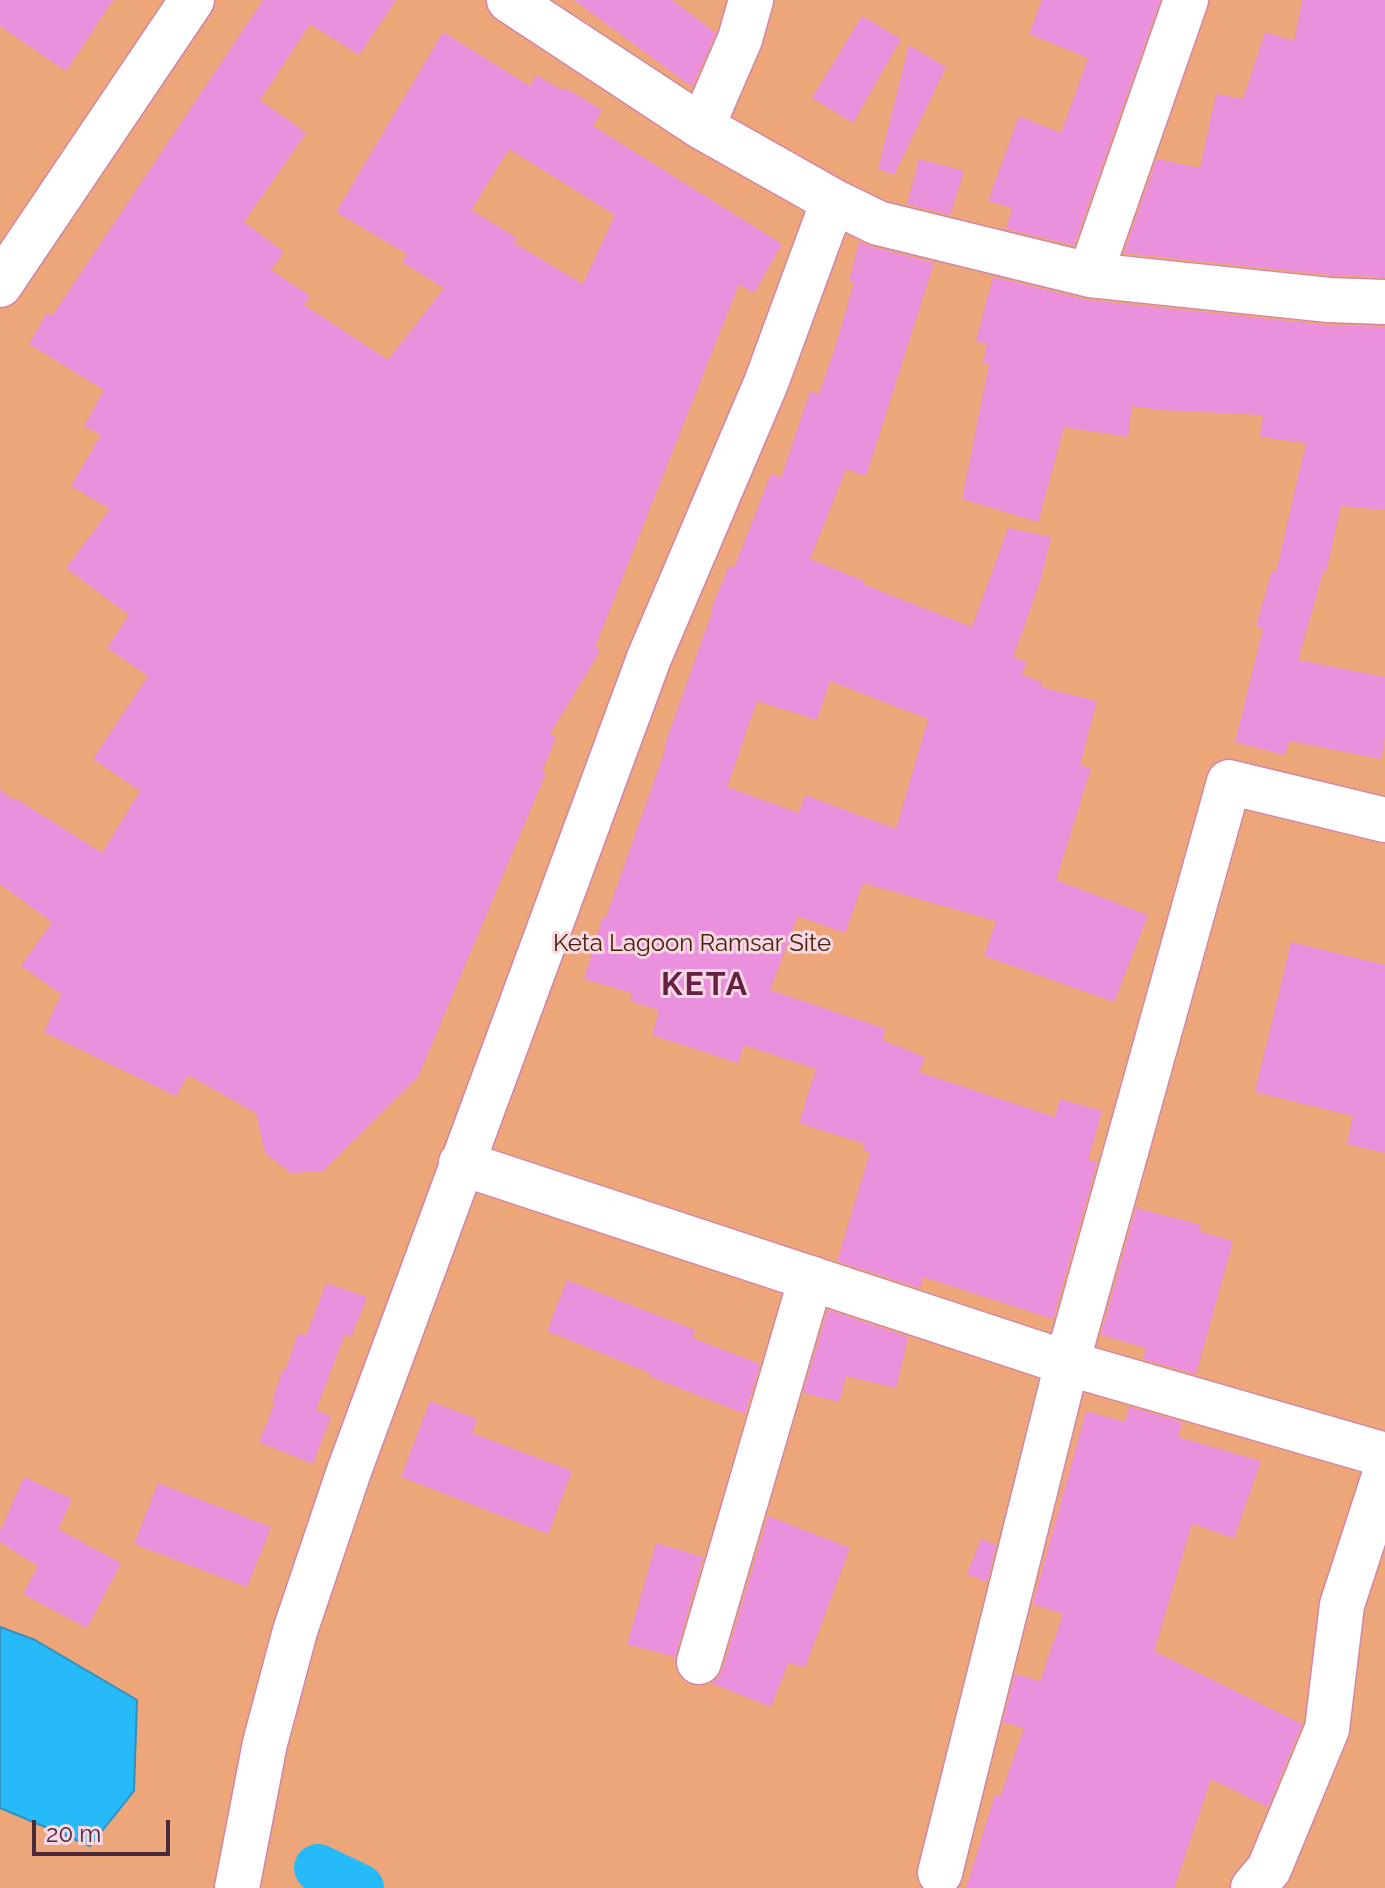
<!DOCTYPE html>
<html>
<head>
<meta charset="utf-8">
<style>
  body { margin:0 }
  #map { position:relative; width:1385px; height:1888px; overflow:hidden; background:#f6c4d8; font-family:Raleway,sans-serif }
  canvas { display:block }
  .scale { position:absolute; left:32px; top:1820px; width:138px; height:36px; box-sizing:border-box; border:4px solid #4a2a38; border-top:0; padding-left:10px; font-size:24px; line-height:28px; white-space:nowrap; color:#4a2a38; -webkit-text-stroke:6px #f9d7e4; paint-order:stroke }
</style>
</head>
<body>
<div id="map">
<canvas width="1385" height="1888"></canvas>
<div class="scale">20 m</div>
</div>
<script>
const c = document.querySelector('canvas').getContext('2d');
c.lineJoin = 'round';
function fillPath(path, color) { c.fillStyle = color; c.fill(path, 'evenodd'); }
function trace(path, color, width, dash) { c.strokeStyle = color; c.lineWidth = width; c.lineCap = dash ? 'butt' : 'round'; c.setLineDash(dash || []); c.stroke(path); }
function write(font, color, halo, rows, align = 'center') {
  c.font = font + ' Raleway,sans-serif'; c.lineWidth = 6; c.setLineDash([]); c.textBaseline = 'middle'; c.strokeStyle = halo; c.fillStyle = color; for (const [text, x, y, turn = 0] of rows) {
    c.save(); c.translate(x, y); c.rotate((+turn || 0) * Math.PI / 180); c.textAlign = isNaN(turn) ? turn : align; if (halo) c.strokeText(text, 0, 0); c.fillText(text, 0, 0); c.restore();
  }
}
fillPath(new Path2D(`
  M0 0H1385V1888H0Z`), '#eca67a');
const water = new Path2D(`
  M0 1627 35 1640 137 1700 134 1791 90 1846 0 1808Z`);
fillPath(water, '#27baf8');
trace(water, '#328fbe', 2);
trace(new Path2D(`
  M318 1868 360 1888`), '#27baf8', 48);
fillPath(new Path2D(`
  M0 0H113L66 71 0 26Z
  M263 0H396L359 55 310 24 260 100 306 133 244 222 284 252 271 270 310 296 304 305 388 360 444 288 402 262 407 254 336 212 443 32 530 86 536 75 564 91 566 88 602 110 593 126 782 244 754 293 739 284 595 647 600 651 550 734 556 737 542 772 546 773 418 1077 323 1171 291 1173 265 1153 256 1113 188 1075 176 1096 44 1032 61 994 21 966 52 922 0 884V790L13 800 15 798 102 853 140 791 93 759 148 676 107 648 129 615 66 568 110 509 71 486 101 435 84 426 104 390 29 344 47 313 52 316ZM509 149 615 215 583 284 514 243 517 238 471 210Z
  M574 0H672L716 33 692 87Z
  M1042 0H1160L1074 245 1006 229 1012 208 988 201 1019 116 1061 133 1088 58 1029 34Z
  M1302 0H1385V277L1331 275 1124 253 1157 159 1200 168 1216 94 1243 99 1265 32 1294 41Z
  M862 16 901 39 853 123 812 98Z
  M909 45 946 67 894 175 878 169Z
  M919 159 964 171 950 215 907 204Z
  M859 242 872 247 934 263 866 476 846 469 810 559 864 581 862 584 972 627 1008 528 1051 537 1040 582 1013 657 1027 662 1022 675 1042 682 1041 687 1097 701 1080 765 1091 768 1056 880 1148 915 1114 1002 984 956 996 921 863 883 845 933 798 916 770 990 886 1029 882 1040 925 1057 919 1072 1055 1117 1060 1099 1102 1111 1088 1160 1097 1162 1053 1319 923 1277 920 1288 837 1261 870 1152 863 1150 865 1144 799 1123 816 1069 744 1045 738 1063 652 1035 659 1010 630 1001 632 993 584 979 603 916 606 917 666 747H664L713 609H711L729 566 734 568 771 474 781 478 810 391 819 394 835 348 854 282 849 281ZM830 681 928 719 896 829 805 795 799 813 727 787 757 701 817 720Z
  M993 277 1087 300 1326 325 1385 327V510L1341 506 1326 572H1323L1298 660 1385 677V737L1381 759 1289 741 1285 755 1235 742 1263 629 1256 626 1272 571 1276 572 1306 443 1260 437 1263 415 1160 410 1132 406 1128 437 1064 427 1038 522 962 499 989 364 983 363 987 344 976 341Z
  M1291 942 1385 965V1153L1347 1144 1353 1116 1255 1092Z
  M1136 1208 1201 1225 1200 1232 1233 1241 1196 1374 1143 1359 1146 1348 1101 1335Z
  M567 1280 695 1330 693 1338 760 1364 745 1414 649 1376 650 1373 547 1331Z
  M326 1283 367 1297 351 1337 345 1334 316 1410 331 1416 313 1464 259 1442 275 1402 272 1401 283 1369H286L298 1333 306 1336Z
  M828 1310 908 1337 896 1388 846 1376 839 1402 803 1393Z
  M430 1401 477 1419 472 1433 572 1471 548 1534 401 1477Z
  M1129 1407 1182 1422 1178 1437 1261 1461 1234 1538 1192 1524 1154 1651 1302 1724 1268 1807 1211 1779 1174 1888H966L995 1795 1000 1797 1024 1728 1003 1722 1015 1674 1040 1681 1063 1614 1033 1604 1086 1411 1125 1422Z
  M24 1477 72 1499 58 1529 121 1563 87 1628 23 1594 38 1566 0 1542V1531Z
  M158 1483 271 1527 247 1587 134 1544Z
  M768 1516 850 1548 805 1667 788 1663 771 1707 711 1683 717 1679 723 1669Z
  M981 1539 996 1545 987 1582 967 1574Z
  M656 1543 703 1557 675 1657 627 1644Z`), '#ea90dc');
const minor = new Path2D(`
  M509 0 702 127 833 201 878 223 1090 275 1329 300 1385 302
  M702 127 740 39 751 0
  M1090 275 1186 0
  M0 285 192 0
  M461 1163 1067 1363 1385 1455
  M699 1662 811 1278
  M940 1873 1067 1363 1229 782 1385 820
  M237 1888 265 1743 295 1631 349 1471 649 658 766 383 833 201
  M1253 1888 1269 1869 1327 1729 1342 1605 1385 1473`);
trace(minor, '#d385a7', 47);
trace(minor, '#fff', 44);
write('24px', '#441f02', '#f9d7e4', [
  ["Keta Lagoon Ramsar Site",692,944]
]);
c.letterSpacing = '2px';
write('bold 32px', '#652143', '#f9d7e4', [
  ["KETA",705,985]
]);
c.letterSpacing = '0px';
</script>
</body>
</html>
